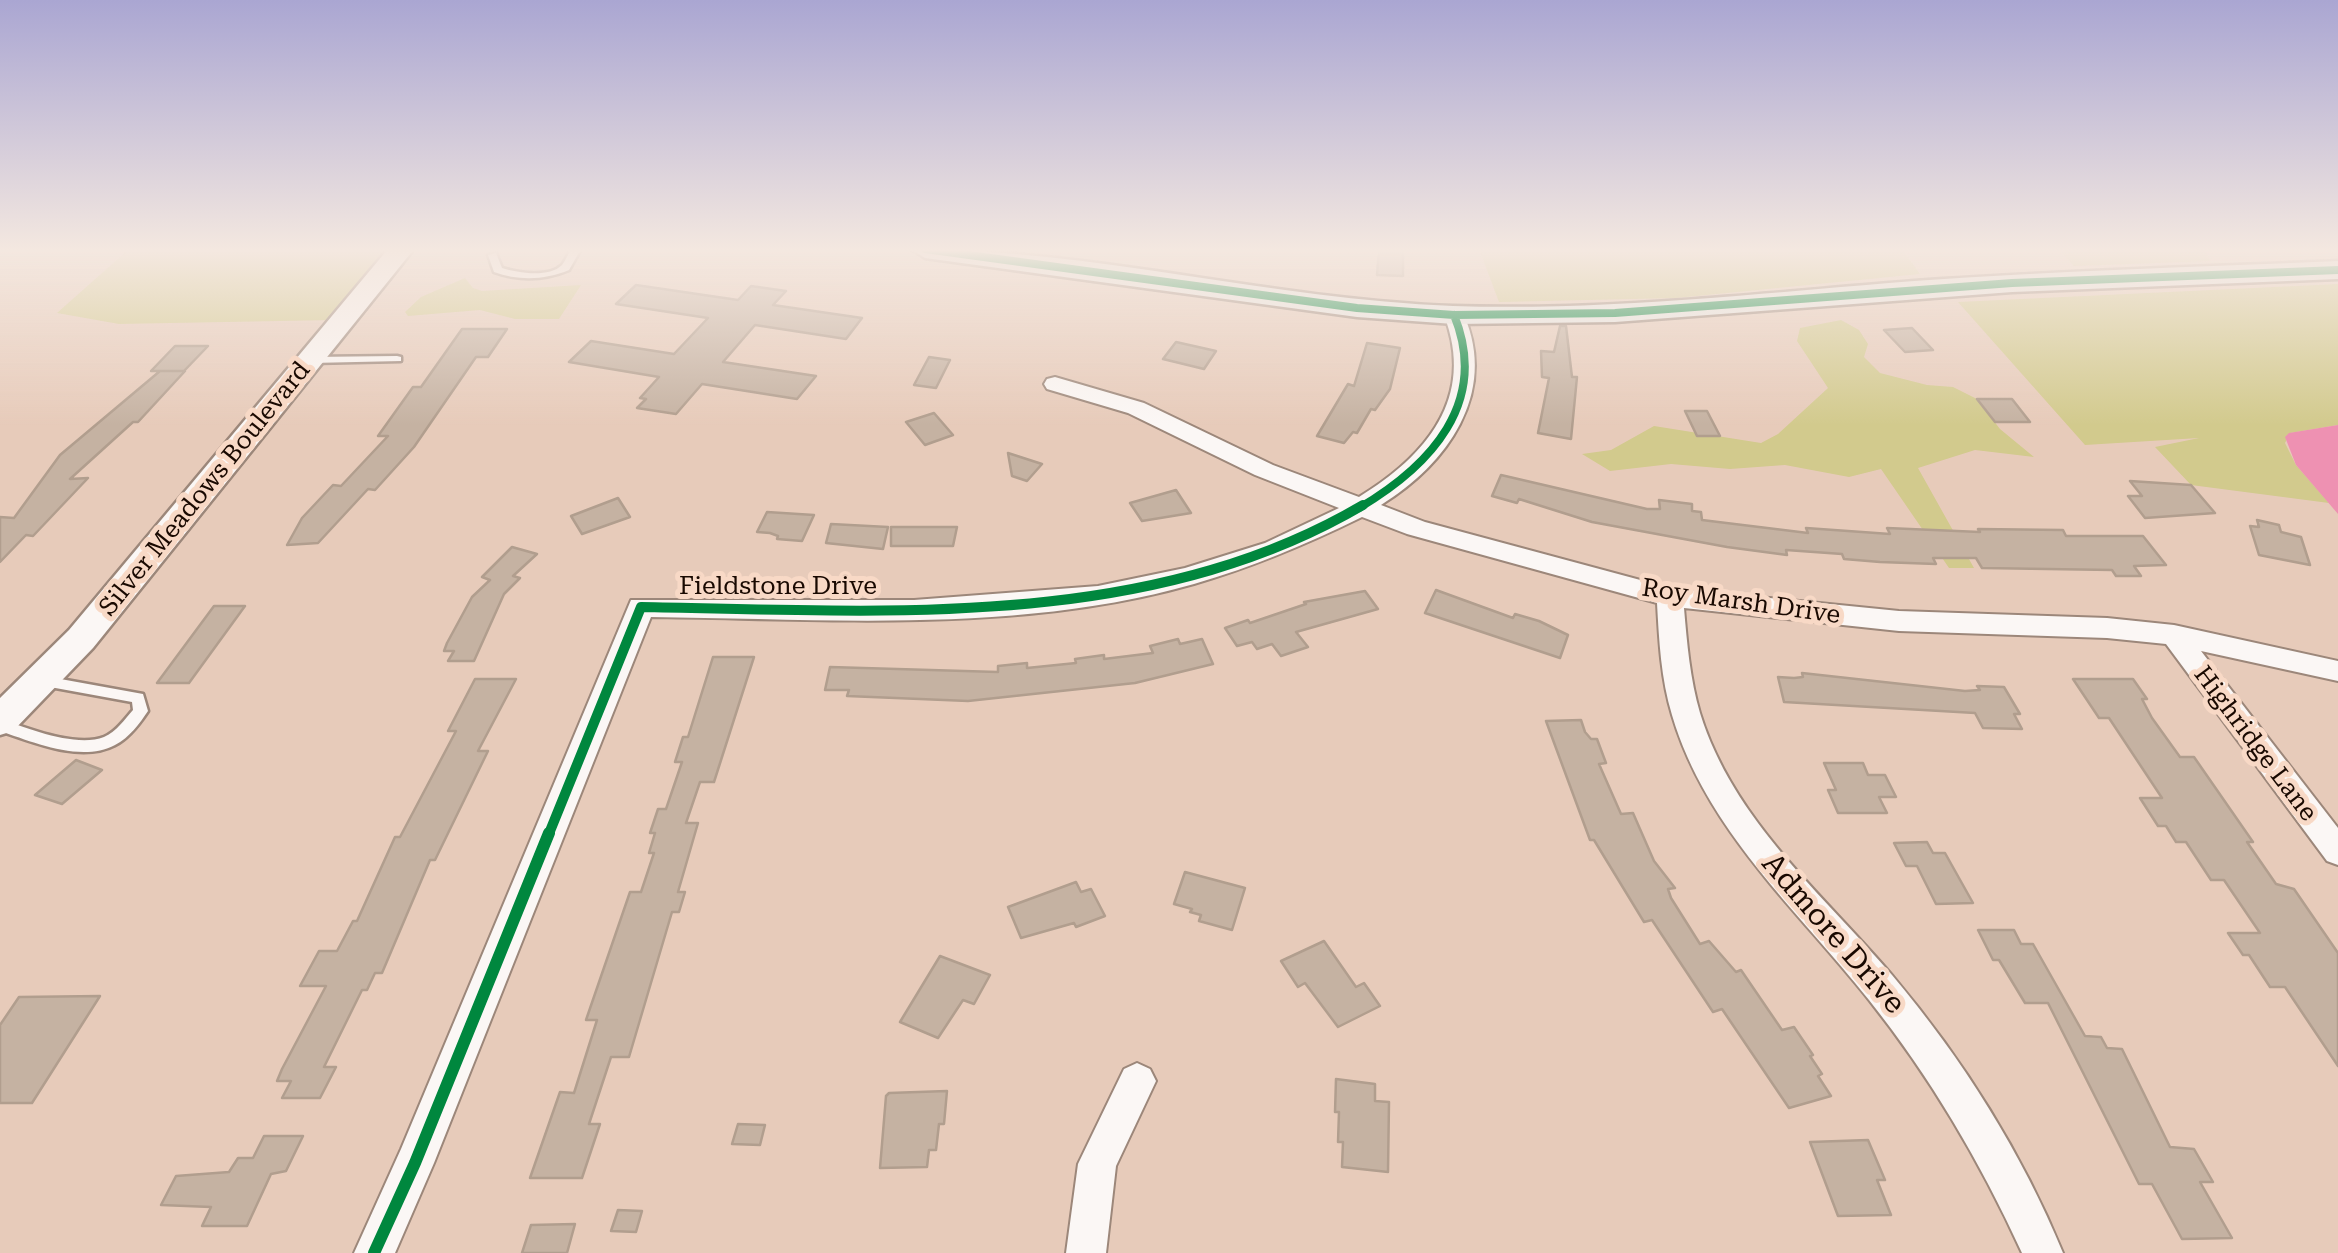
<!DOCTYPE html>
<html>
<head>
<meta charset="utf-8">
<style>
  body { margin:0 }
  canvas { display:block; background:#e7cbba }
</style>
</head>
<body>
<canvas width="2338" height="1253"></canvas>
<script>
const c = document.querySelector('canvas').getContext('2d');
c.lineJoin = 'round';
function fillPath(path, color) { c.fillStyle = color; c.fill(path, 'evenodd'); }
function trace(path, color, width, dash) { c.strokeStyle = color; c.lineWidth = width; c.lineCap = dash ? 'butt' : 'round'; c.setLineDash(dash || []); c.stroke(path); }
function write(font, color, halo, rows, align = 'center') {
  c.font = font + ' "Roboto Serif",serif'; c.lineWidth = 10; c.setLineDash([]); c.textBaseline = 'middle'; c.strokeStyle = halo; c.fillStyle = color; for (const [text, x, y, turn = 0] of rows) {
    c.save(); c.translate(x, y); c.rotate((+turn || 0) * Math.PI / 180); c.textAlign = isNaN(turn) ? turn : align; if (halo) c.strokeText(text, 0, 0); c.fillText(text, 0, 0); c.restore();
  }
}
fillPath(new Path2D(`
  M129 249H392L333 320 119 324 57 313Z
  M1479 249H1902L1920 274 1676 298 1499 302Z
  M2058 249H2204L2210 261 2074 266Z
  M465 278 473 288 482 291 581 285 559 319H515L480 310 408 316 405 312 421 297Z
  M2338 284V425L2290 433 2285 443 2296 465 2329 503 2191 485 2155 447 2199 438 2085 445 1958 302Z
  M1841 320 1859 330 1868 344 1864 357 1880 373 1927 385 1953 387 1977 399 2000 429 2034 457 1975 450 1918 468 1974 568H1949L1881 469 1849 477 1785 465 1730 469 1671 464 1610 471 1582 454 1611 450 1654 426 1761 443 1778 434 1828 388 1797 341 1800 328Z`), '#d2ca8d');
fillPath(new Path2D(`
  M2338 425V514L2296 465 2285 437 2289 433Z`), '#ee91b2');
const building = new Path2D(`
  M1379 249H1403V276L1377 275Z
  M636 285 738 300 751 286 786 291 773 305 862 318 846 339 755 325 723 362 816 376 797 399 702 384 676 414 637 408 646 399 640 398 659 377 569 362 591 341 674 354 708 318 616 304Z
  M1560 326H1566L1572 377H1577L1571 439 1538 433 1549 378 1542 377 1541 351 1554 352Z
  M1912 328 1933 350 1905 352 1884 330Z
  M462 329H507L488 357H476L414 447 375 490 368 489 318 543 287 545 302 518 333 485 341 486 388 436H378L413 387H421Z
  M1176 342 1216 351 1204 369 1163 359Z
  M1367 343 1400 348 1390 389 1375 410 1371 409 1357 433 1353 432 1344 443 1317 436 1348 384 1354 386Z
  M175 346H208L184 371H151Z
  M929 357 950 360 936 388 914 385Z
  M160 371H185L138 422H133L70 479 88 478 33 536 26 535 0 562V517L14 518 60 455Z
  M1977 399H2012L2030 422H1995Z
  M1685 411H1707L1720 436H1697Z
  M934 413 953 435 925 445 906 422Z
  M1008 453 1042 464 1027 481 1012 476Z
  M1501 475 1647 509H1660L1659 500 1692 504V511L1701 512 1702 520 1808 533 1806 528 1890 534 1887 528 1980 532 1978 529 2063 530 2066 536H2143L2166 565 2134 566 2141 576H2116L2112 570 1982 568 1976 558H1933L1936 564 1880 562 1844 559 1842 554 1786 550 1787 555 1727 547 1592 522 1519 499 1517 503 1492 496Z
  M2130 481 2191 485 2215 513 2145 518 2128 496H2142Z
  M1176 490 1191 513 1142 521 1130 503Z
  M618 498 630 517 582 534 571 516Z
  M767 512 814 515 802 541 777 539 778 536 770 533 757 532Z
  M2257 520 2279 525 2281 532 2301 537 2310 565 2259 555 2250 526 2259 527Z
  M831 524 888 527 883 549 826 543Z
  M891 527H957L953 546H891Z
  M512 547 537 554 513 576 520 578 504 594 474 661H448L454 651H444L447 643 472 597 490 580 482 577Z
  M1436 590 1513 618 1515 614 1539 621 1568 635 1560 658 1425 613Z
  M1365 591 1378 609 1296 632 1308 647 1281 656 1272 644 1257 649 1252 642 1237 646 1225 628 1248 620 1250 623 1306 604 1304 602Z
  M214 606H245L189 683H157Z
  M1178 639 1180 644 1202 639 1213 664 1135 683 968 701 847 696 849 690H825L830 667 998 672V666L1027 663V668L1076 663 1075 659 1104 655V659L1153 653 1150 646Z
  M713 657H754L714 782H700L686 823H698L678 892H685L679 912H672L629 1057H611L589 1124H600L582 1178H530L560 1092 574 1093 597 1020H586L630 892H641L654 853H649L655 833H650L658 809H666L682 762H675L683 737H688Z
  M1802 673 1965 691 1980 690 1977 686 2004 687 2020 714H2014L2022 729 1983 728 1975 713 1784 702 1778 677 1794 678 1803 677Z
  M475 679H516L478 751H488L435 860H430L382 973H375L367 990H362L324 1067H336L320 1098H282L291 1081H277L282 1069 326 986H300L319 951H337L353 921H357L395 837H400L456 731H448Z
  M2073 679H2133L2147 699H2142L2152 718 2180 757H2194L2253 842H2247L2276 884 2294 889 2338 953V1066L2285 987H2270L2249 955H2243L2228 933H2260L2224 880H2211L2186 842H2176L2166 826H2158L2140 798H2162L2109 718H2099Z
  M1581 720 1585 732 1591 739H1597L1606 763 1599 764 1621 814 1633 813 1654 861 1675 888 1668 889 1671 898 1700 944 1709 941 1736 972 1741 970 1782 1030 1794 1027 1813 1055 1810 1056 1822 1074 1818 1076 1831 1096 1789 1108 1722 1009 1713 1012 1652 920 1644 922 1594 840H1590L1546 721Z
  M76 760 102 770 62 804 35 795Z
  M1824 763H1863L1868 775H1885L1896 797H1879L1887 813H1838L1828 790H1836Z
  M1927 842 1933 853H1945L1973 903 1936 904 1917 866H1906L1894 843Z
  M1185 872 1245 888 1232 930 1199 921 1201 915 1190 912 1192 909 1174 904Z
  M1076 882 1081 892 1091 889 1105 916 1076 927 1074 923 1021 938 1008 907Z
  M1978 930H2014L2021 944H2033L2085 1036 2101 1037 2107 1048 2122 1049 2170 1147 2194 1149 2213 1182H2200L2232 1238 2182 1239 2152 1184H2139L2048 1003H2025L1999 960H1993Z
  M1324 941 1356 987 1364 983 1380 1006 1338 1027 1305 983 1298 987 1281 961Z
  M940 956 990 975 974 1004 963 1000 938 1038 900 1022Z
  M100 996 32 1103H0V1025L19 997Z
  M1336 1079 1375 1084V1101L1389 1102 1388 1172 1342 1167 1343 1142H1338L1339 1112H1335Z
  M947 1091 944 1124H939L936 1150H929L927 1167 880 1168 886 1096 889 1093Z
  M738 1124 765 1125 760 1145 732 1144Z
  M264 1136H303L286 1171 271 1174 247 1226H202L211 1207 161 1205 176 1176 229 1172 238 1158H253Z
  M1868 1140 1885 1180H1877L1891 1215 1838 1216 1810 1142Z
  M618 1210 642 1211 636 1232 611 1231Z
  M575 1224 567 1253H522L531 1225Z`);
fillPath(building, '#c5b2a2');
trace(building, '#b19e8e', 2.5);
const service = new Path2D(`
  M571 249H581L569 270C545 280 519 281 494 272L488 255 496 253 502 268C518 273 549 278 562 265 566 260 568 254 571 249Z
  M397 356 401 357V361L311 363 306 360 311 357Z
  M44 676 143 694 148 711C140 723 129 738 115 745 81 763 33 742 0 731V719C27 728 76 748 104 737 116 732 125 719 133 710L132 702 39 685 37 681 39 677Z`);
const minor = new Path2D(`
  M1454 309 1464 315C1498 394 1447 464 1381 505L1425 522 1670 588 1899 611 2107 618 2174 625 2338 661V681L2201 651 2338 828V865L2327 861 2166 644 2107 638 1899 631 1684 608C1687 643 1690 679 1700 713 1733 820 1822 893 1892 975 1962 1058 2022 1153 2063 1253H2022C1981 1163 1931 1078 1869 1000 1797 909 1706 830 1672 715 1661 679 1659 640 1657 603L1407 534 1362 517C1307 544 1253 567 1194 584 1020 634 829 619 651 617L434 1163 395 1253H354L401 1149 631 600H914L1098 586 1185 568 1265 543 1339 508 1255 475 1128 413 1047 389 1044 384 1047 379 1055 377 1144 403 1273 465 1359 497C1426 456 1476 398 1444 315Z
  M1137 1063 1150 1069 1156 1081 1116 1166 1106 1253H1066L1078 1164 1124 1069Z`);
const tertiary = new Path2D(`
  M388 249H414L93 648 13 731 0 735V698L69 630Z`);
const secondary = new Path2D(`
  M911 249C1093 249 1271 299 1453 306 1607 311 1761 293 1914 281 2055 271 2197 267 2338 261V279L2012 292 1615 322 1454 324 1357 317 925 258Z`);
trace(service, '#9c877a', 5);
trace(minor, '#9c877a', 4);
trace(tertiary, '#9c877a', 5);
trace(secondary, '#9c877a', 5);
fillPath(service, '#fbf7f5');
fillPath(minor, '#fbf7f5');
fillPath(tertiary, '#fbf7f5');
fillPath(secondary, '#eaeae7');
trace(new Path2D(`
  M925 249 1357 308 1454 315 1615 313 2012 283 2338 270
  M1359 508C1430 466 1490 403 1454 315`), '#00873e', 8);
trace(new Path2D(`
  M548 836 641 607C882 611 1147 632 1363 505`), '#00873e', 10);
trace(new Path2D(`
  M374 1253 415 1163 549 833`), '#00873e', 12);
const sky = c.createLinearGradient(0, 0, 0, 425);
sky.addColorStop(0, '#aaa6d2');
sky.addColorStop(0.59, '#f4e8e0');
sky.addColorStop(1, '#f4e8e000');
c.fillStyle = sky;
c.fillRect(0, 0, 2338, 425);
write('25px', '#190901', '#f8d9c6', [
  ["Silver Meadows Boulevard",205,489,-51],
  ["Fieldstone Drive",778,587],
  ["Roy Marsh Drive",1741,602,8],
  ["Highridge Lane",2255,744,53]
]);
write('30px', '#190901', '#f8d9c6', [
  ["Admore Drive",1833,934,49]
]);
</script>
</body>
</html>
